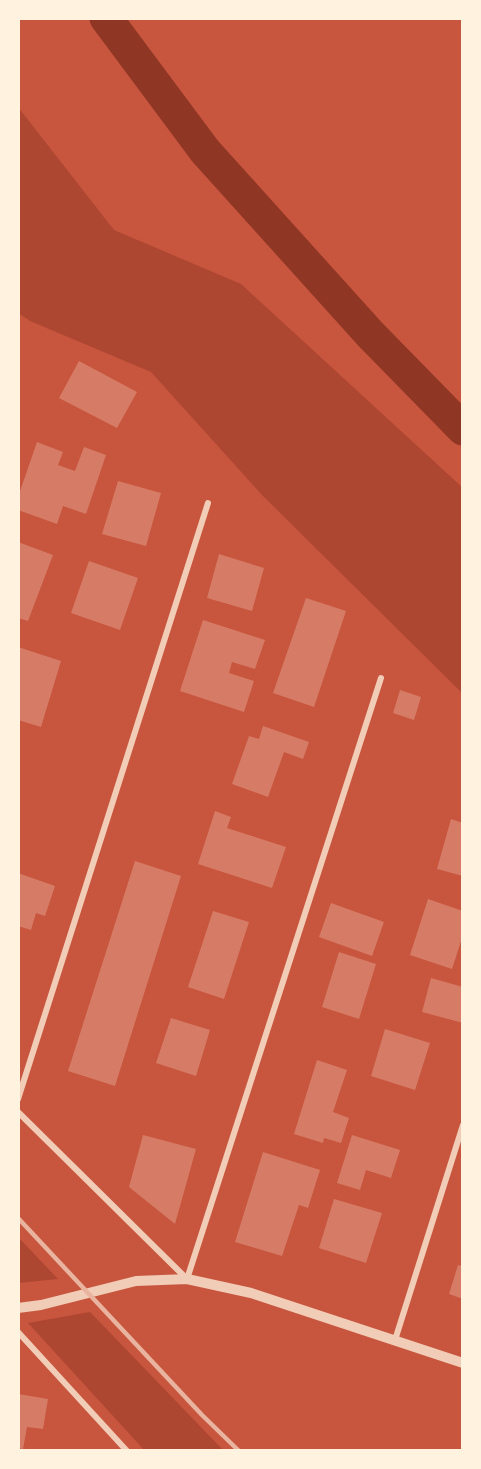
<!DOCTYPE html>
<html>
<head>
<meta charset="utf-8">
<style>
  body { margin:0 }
  #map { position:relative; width:481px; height:1469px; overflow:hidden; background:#c8553d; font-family:Spectral,serif }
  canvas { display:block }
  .frame { position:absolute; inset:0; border:20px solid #fff3e0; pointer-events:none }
</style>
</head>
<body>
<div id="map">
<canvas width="481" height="1469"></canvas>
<div class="frame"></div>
</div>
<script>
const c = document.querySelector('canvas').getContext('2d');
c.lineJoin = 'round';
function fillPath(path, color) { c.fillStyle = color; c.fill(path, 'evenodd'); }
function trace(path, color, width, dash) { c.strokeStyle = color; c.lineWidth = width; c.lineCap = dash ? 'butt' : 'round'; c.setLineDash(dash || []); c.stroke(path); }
fillPath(new Path2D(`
  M18 107 114 230 241 284 463 488V694L262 495 151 372 30 321 18 313Z
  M18 1237 58 1279 18 1283Z
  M90 1312 224 1451H145L28 1323Z`), '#ae4732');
trace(new Path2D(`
  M106 18 205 151 370 334 463 429`), '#8f3625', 33);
fillPath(new Path2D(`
  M79 361 137 392 117 428 59 398Z
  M37 442 63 452 58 465 75 471 84 447 106 455 86 514 63 506 57 524 18 510V497Z
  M118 481 161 493 146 546 102 534Z
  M18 542 53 555 28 621 18 618Z
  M219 554 264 568 252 611 207 598Z
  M89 561 138 578 120 630 71 613Z
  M306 598 346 611 314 707 273 693Z
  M203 620 265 640 255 669 232 662 229 673 254 681 244 712 180 691Z
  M18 647 61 661 41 727 18 720Z
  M400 690 421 697 414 720 393 713Z
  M263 726 309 742 303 759 284 752 268 797 232 784 249 736 259 739Z
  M215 811 231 817 227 828 286 847 272 888 198 864Z
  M451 819 463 823V876L437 869Z
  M135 861 181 876 115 1086 68 1071Z
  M18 873 55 886 45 916 36 913 31 930 18 926Z
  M428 899 463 911V935L452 969 410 955Z
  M331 903 384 922 372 956 319 937Z
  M213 911 249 922 224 999 188 987Z
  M339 952 376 964 359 1019 322 1007Z
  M431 978 463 987V1023L422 1012Z
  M171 1018 210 1030 196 1076 156 1063Z
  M385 1029 430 1043 415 1090 371 1076Z
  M317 1060 347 1070 333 1112 349 1118 341 1143 324 1138 323 1143 294 1134Z
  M143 1135 196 1149 175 1224 129 1187Z
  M352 1135 400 1150 391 1178 366 1170 360 1190 337 1183Z
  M263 1152 320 1170 308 1208 299 1205 282 1256 235 1242Z
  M334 1199 382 1213 366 1263 319 1248Z
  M458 1265 463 1266V1299L449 1294Z
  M18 1394 48 1399 43 1429 27 1427 23 1449 18 1448Z`), '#d67c66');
trace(new Path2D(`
  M18 1099 208 503
  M18 1112 187 1279 381 678
  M18 1332 127 1451
  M395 1340 463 1125`), '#f1ccb7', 6);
trace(new Path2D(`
  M18 1308 41 1305 136 1281 187 1279 251 1293 463 1363`), '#f1ccb7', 10);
trace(new Path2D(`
  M18 1218 202 1415 239 1451`), '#e9b49f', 4.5);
</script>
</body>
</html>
